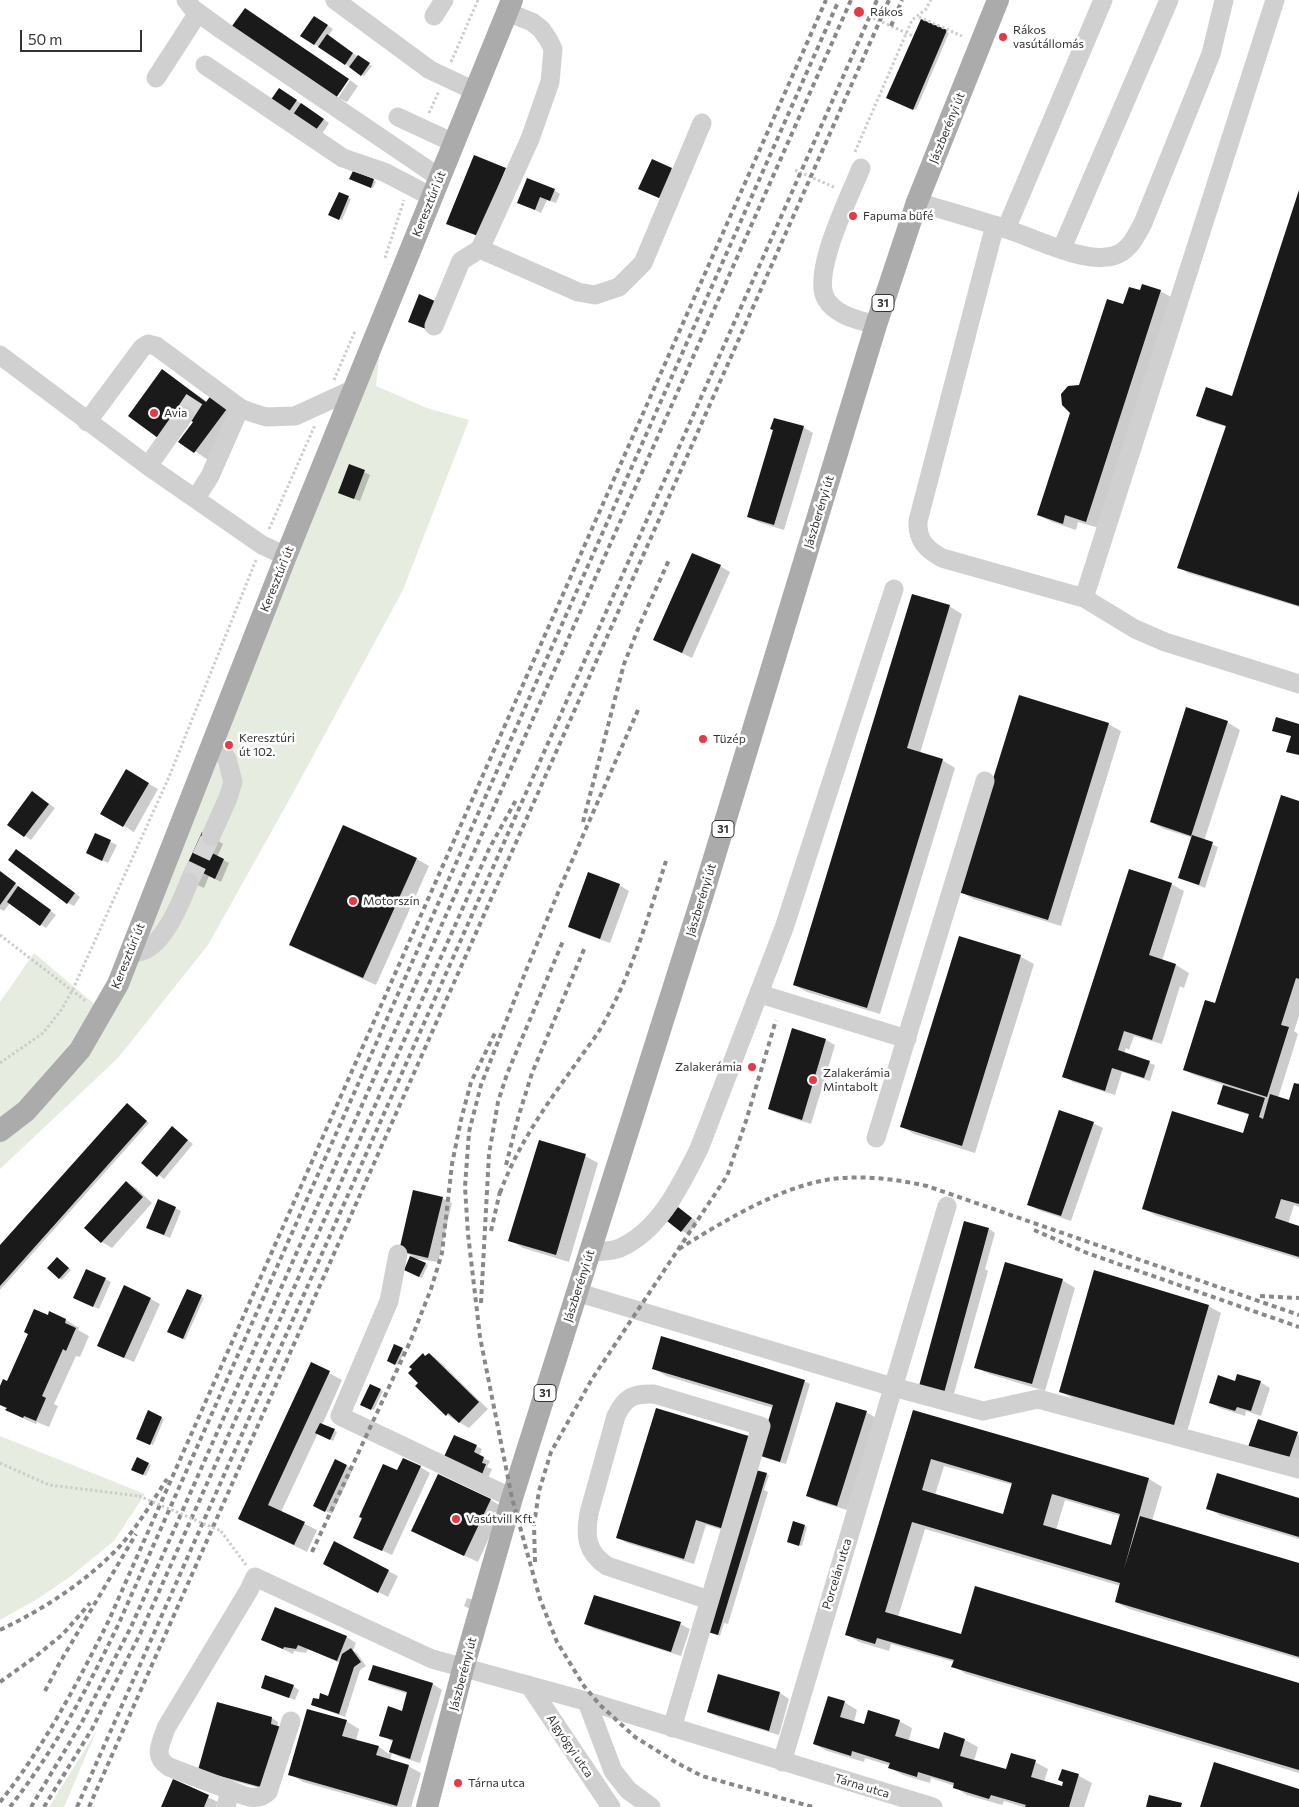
<!DOCTYPE html>
<html>
<head>
<meta charset="utf-8">
<style>
  body { margin:0 }
  #map { position:relative; width:1299px; height:1807px; overflow:hidden; background:#fff; font-family:Commissioner,sans-serif }
  canvas { display:block }
  .scale { position:absolute; left:20px; top:30px; width:122px; height:22px; box-sizing:border-box; border:2px solid #333; border-top:0; padding-left:6px; font-size:15px; line-height:18px; white-space:nowrap; color:#333; -webkit-text-stroke:4px #fff; paint-order:stroke }
</style>
</head>
<body>
<div id="map">
<canvas width="1299" height="1807"></canvas>
<div class="scale">50 m</div>
</div>
<script>
const c = document.querySelector('canvas').getContext('2d');
c.lineJoin = 'round';
function fillPath(path, color) { c.fillStyle = color; c.fill(path, 'evenodd'); }
function trace(path, color, width, dash) { c.strokeStyle = color; c.lineWidth = width; c.lineCap = dash ? 'butt' : 'round'; c.setLineDash(dash || []); c.stroke(path); }
function write(font, color, halo, rows, align = 'center') {
  c.font = font + ' Commissioner,sans-serif'; c.lineWidth = 5; c.setLineDash([]); c.textBaseline = 'middle'; c.strokeStyle = halo; c.fillStyle = color; for (const [text, x, y, turn = 0] of rows) {
    c.save(); c.translate(x, y); c.rotate((+turn || 0) * Math.PI / 180); c.textAlign = isNaN(turn) ? turn : align; if (halo) c.strokeText(text, 0, 0); c.fillText(text, 0, 0); c.restore();
  }
}
fillPath(new Path2D(`
  M381 341 376 386 427 408 469 420 403 590 293 793 208 945 118 1058 0 1169V1002L34 953 99 1008Z
  M0 1436 145 1494 114 1541 71 1576 39 1598 0 1620Z
  M97 1730 64 1807H49Z`), '#e6ecdf');
fillPath(new Path2D(`
  M921 20 949 33 916 110 891 99Z
  M321 21 333 29 328 36 372 66 364 76 314 44Z
  M350 80 358 86 347 102 338 98Z
  M286 93 329 123 322 134 289 112Z
  M652 161 678 173 666 201 646 192Z
  M353 180H374L376 182 373 188Z
  M554 190 560 194 556 203 547 200 541 213 519 202Z
  M1299 192V607L1188 573 1179 567 1227 427 1207 421 1198 416 1233 397Z
  M340 193 351 199 342 220 330 214Z
  M1160 291 1173 298 1099 528 1078 522 1076 530 1052 522 1039 515 1080 386 1124 306 1141 292Z
  M162 371 208 402 241 414 208 460 180 441 195 421 191 418Z
  M803 427 813 433 784 530 758 522 748 516Z
  M364 472 370 475 360 501 346 496Z
  M720 566 730 572 692 658 655 640Z
  M949 606 962 614 920 753 942 760 955 768 880 1014 807 992 794 985Z
  M1227 722 1240 730 1204 841 1218 847 1205 888 1180 878 1193 838 1164 829 1151 822Z
  M1108 724 1121 731 1061 926 973 899 960 891Z
  M126 771 158 789 134 832 102 813Z
  M38 796 55 808 31 840 9 824Z
  M1299 802V1016L1294 1031 1298 1034 1278 1098 1290 1102 1299 1086V1207L1294 1205 1288 1224 1299 1227V1259L1157 1216 1144 1209 1244 1134 1250 1115 1224 1107 1218 1104 1224 1085 1194 1075 1184 1070 1216 1005Z
  M96 835 117 845 108 863 93 856Z
  M217 840 223 844 217 857 229 863 221 882 209 876 204 888 189 881Z
  M23 854 80 897 74 906 68 903Z
  M417 859 429 866 376 985 303 952 290 945Z
  M0 872 56 915 46 928 10 903 4 911 0 909Z
  M1171 884 1184 891 1162 961 1176 965 1189 973 1184 988 1180 986 1162 1044 1134 1036 1129 1050 1126 1048 1124 1054 1155 1065 1150 1081 1122 1072 1115 1095 1073 1082 1064 1076Z
  M619 885 629 891 610 943 579 932 570 926Z
  M960 938 1021 957 1034 964 975 1153 914 1134 901 1126Z
  M793 1030 826 1040 835 1045 811 1124 779 1114 769 1109Z
  M130 1106 149 1123 0 1290V1247Z
  M1093 1123 1103 1128 1071 1221 1038 1210 1028 1204Z
  M172 1128 193 1144 164 1179 143 1163Z
  M585 1156 598 1163 569 1262 523 1248 510 1240Z
  M126 1183 136 1188 152 1203 112 1248 102 1242 86 1228Z
  M442 1198 452 1203 438 1262 412 1258 428 1265 422 1278 405 1270 412 1256 400 1250Z
  M175 1208 181 1211 170 1238 154 1231Z
  M684 1212 697 1222 688 1234 682 1231Z
  M989 1229 995 1233 985 1269 988 1271 953 1397 930 1391Z
  M60 1260 71 1270 62 1280 59 1278Z
  M105 1279 111 1282 99 1309 81 1301Z
  M1062 1280 1075 1288 1045 1391 989 1374 976 1367Z
  M188 1290 204 1298 185 1340 171 1333Z
  M151 1299 160 1304 134 1362 108 1351Z
  M1208 1306 1221 1313 1187 1432 1074 1399 1061 1392Z
  M48 1317 66 1320 79 1328 78 1330 89 1336 80 1357 76 1356 54 1404 58 1406 49 1427 37 1422 36 1424 20 1417 0 1404V1389L8 1382Z
  M395 1346 405 1351 398 1365 389 1360Z
  M429 1354 438 1360 488 1409 469 1428 447 1415 426 1357Z
  M312 1364 342 1380 322 1425 337 1432 333 1441 318 1433 281 1512 317 1530 307 1552 240 1519Z
  M653 1368 804 1381 810 1384 786 1464 765 1458 758 1453 733 1533 706 1525 694 1564 627 1543 617 1537 762 1445 773 1408 666 1376Z
  M1260 1382 1270 1388 1261 1416 1246 1411 1245 1416 1220 1408 1211 1403Z
  M370 1385 383 1391 374 1410 362 1404Z
  M913 1411 1149 1479 1162 1487 1152 1521 1299 1564V1659L1129 1609 1116 1602 1121 1586 925 1529 898 1617 962 1636 1299 1684V1773L966 1674 953 1666 954 1662 891 1644 889 1651 859 1642 846 1634ZM944 1466 1013 1485 1004 1515 935 1495ZM1065 1500 1120 1516 1111 1546 1056 1530Z
  M149 1412 164 1419 153 1445 140 1440Z
  M866 1412 876 1418 847 1510 817 1501 808 1495Z
  M1297 1434 1299 1435V1463L1259 1452Z
  M476 1446 482 1449 479 1456 490 1461 487 1467 492 1469 487 1480 450 1464Z
  M148 1464 151 1465 146 1476 135 1471Z
  M347 1466 353 1469 332 1514 321 1509Z
  M420 1467 430 1473 392 1555 364 1542 398 1472Z
  M766 1474 769 1475 764 1490 768 1492 728 1624 724 1623 720 1636 712 1633 709 1632Z
  M1299 1499V1539L1221 1516 1208 1508Z
  M491 1500 503 1507 478 1562 426 1538Z
  M794 1523 807 1527 802 1546 791 1543Z
  M335 1543 398 1576 388 1597 334 1569Z
  M467 1598 473 1600 470 1609 464 1606Z
  M275 1608 347 1637 356 1643 353 1651 357 1653 366 1666 360 1670 345 1717 312 1705 329 1697 340 1663 308 1649 306 1653 294 1651 293 1654 263 1640Z
  M586 1624H680L690 1629 681 1656 595 1629Z
  M374 1666 433 1684 442 1690 420 1763 400 1757 392 1753 390 1761 408 1766 421 1773 411 1807H392L303 1782 290 1774 346 1721 359 1729 356 1741 379 1747 389 1754 393 1742 381 1735 402 1712 408 1694 379 1685 370 1680Z
  M719 1676 780 1693 789 1699 779 1735 718 1717 708 1712Z
  M293 1686 299 1690 295 1700 262 1687Z
  M844 1702 857 1710 854 1722 865 1726 899 1721 912 1728 909 1741 939 1750 965 1740 978 1747 974 1761 1006 1771 1035 1762 1048 1769 1044 1782 1062 1788 1064 1782 1062 1771 1079 1776 1092 1783 1084 1807H1023L1004 1801 1002 1805 967 1795 954 1787 955 1786 931 1778 930 1783 903 1775 890 1768 891 1766 865 1758 864 1762 827 1751 814 1744Z
  M218 1703 272 1718 278 1722 270 1791 205 1773Z
  M174 1781 218 1802 216 1807H162Z`), '#0003');
fillPath(new Path2D(`
  M245 8 349 79 336 98 232 26Z
  M314 16 328 25 314 45 300 36Z
  M921 19 947 30 913 110 886 98Z
  M327 34 353 53 345 65 318 47Z
  M358 55 370 63 361 76 349 67Z
  M279 88 297 100 288 113 270 101Z
  M301 103 324 119 315 131 292 116Z
  M474 155 506 168 478 236 446 224Z
  M652 159 672 168 659 198 638 189Z
  M353 171 374 179 371 188 349 179Z
  M527 178 555 189 550 201 540 197 535 210 517 203Z
  M1299 190V606L1177 568 1226 426 1196 416 1206 387 1232 396Z
  M339 192 349 196 339 220 328 215Z
  M1142 284 1161 290 1086 522 1065 515 1063 524 1037 515 1070 413 1062 405 1061 394 1068 386 1079 385 1107 299 1123 304 1129 287 1140 290Z
  M419 294 437 302 426 329 408 322Z
  M162 369 206 402 212 394 229 406 194 453 178 442 193 422 178 410 158 438 128 416Z
  M774 418 804 426 774 525 747 517 773 430 770 429Z
  M349 464 365 470 354 499 338 493Z
  M692 553 721 565 682 653 653 640Z
  M912 594 950 605 907 748 943 759 867 1008 793 985Z
  M1019 695 1109 723 1048 920 958 892Z
  M1186 707 1228 721 1191 836 1150 822Z
  M1276 717 1299 724V755L1286 752 1291 736 1272 731Z
  M126 769 149 783 123 827 100 814Z
  M32 791 49 804 24 837 7 825Z
  M1281 795 1299 801V979L1296 978 1281 1025 1289 1027 1267 1097 1183 1070 1205 1000 1215 1003Z
  M343 825 417 858 363 978 289 945Z
  M202 832 218 839 212 853 224 859 215 879 203 873 197 886 181 878Z
  M95 833 111 840 102 861 86 853Z
  M1192 835 1213 842 1199 885 1178 878Z
  M16 849 75 893 67 904 8 860Z
  M1129 869 1172 883 1149 955 1176 964 1152 1040 1124 1031 1118 1050 1150 1061 1144 1078 1112 1068 1105 1091 1062 1077Z
  M0 871 16 883 0 905Z
  M588 872 620 884 600 939 568 927Z
  M18 886 51 910 40 926 7 902Z
  M959 936 1021 955 962 1146 900 1127Z
  M792 1028 826 1039 802 1120 768 1109Z
  M1294 1083 1299 1084V1204L1281 1199 1275 1218 1299 1226V1257L1142 1209 1172 1111 1243 1133 1249 1114 1217 1104 1223 1085 1265 1098 1259 1117 1263 1119 1270 1094 1289 1100Z
  M127 1103 147 1121 0 1286V1245Z
  M1059 1110 1094 1122 1061 1216 1027 1205Z
  M172 1126 188 1140 157 1177 141 1163Z
  M539 1140 586 1154 556 1255 508 1241Z
  M126 1181 143 1197 101 1243 84 1228Z
  M413 1190 443 1197 428 1258 399 1251Z
  M158 1199 176 1207 164 1235 146 1228Z
  M678 1207 692 1218 681 1232 667 1221Z
  M964 1221 989 1228 944 1393 919 1386Z
  M410 1256 426 1263 419 1277 404 1270Z
  M57 1257 69 1268 59 1279 47 1268Z
  M1005 1262 1063 1279 1032 1384 974 1368Z
  M86 1269 106 1278 93 1307 73 1298Z
  M1094 1270 1209 1305 1174 1425 1059 1392Z
  M124 1285 151 1298 124 1358 97 1346Z
  M187 1289 202 1295 183 1339 167 1332Z
  M34 1309 48 1315 49 1311 66 1319 65 1323 76 1328 66 1351 63 1349 42 1396 46 1398 36 1421 24 1416 23 1418 5 1410 7 1408 0 1405V1386L3 1379 7 1381 28 1334 24 1332Z
  M661 1336 805 1380 780 1462 758 1455 773 1405 652 1369Z
  M394 1344 403 1348 395 1365 387 1361Z
  M423 1353 425 1356 429 1353 479 1402 459 1423 448 1413 446 1416 415 1386 418 1383 408 1373 412 1369 409 1367Z
  M311 1362 330 1371 268 1505 305 1522 294 1545 238 1519Z
  M1237 1374 1261 1381 1251 1411 1237 1407 1235 1411 1209 1403 1218 1375 1235 1381Z
  M370 1384 381 1389 371 1410 360 1405Z
  M836 1402 867 1411 837 1506 806 1496Z
  M656 1408 752 1437 724 1529 696 1520 684 1559 616 1538Z
  M148 1410 162 1417 150 1445 136 1439Z
  M913 1410 1149 1478 1124 1569 1140 1516 1299 1563V1657L1115 1602 1120 1583 912 1522 885 1612 961 1634 975 1586 1299 1683V1770L951 1667 954 1660 877 1638 875 1644 845 1635ZM931 1459 1012 1483 1003 1514 922 1490ZM1052 1494 1120 1514 1111 1545 1043 1525Z
  M1258 1419 1298 1432 1288 1461 1248 1447Z
  M320 1423 335 1429 330 1440 315 1433Z
  M454 1435 477 1445 474 1452 484 1457 482 1463 486 1464 481 1477 442 1461Z
  M137 1457 149 1463 143 1475 131 1470Z
  M403 1458 421 1466 382 1551 353 1538 362 1518 359 1517 383 1464 397 1470Z
  M335 1459 347 1465 325 1512 313 1506Z
  M756 1470 767 1473 718 1635 708 1632Z
  M1217 1473 1299 1498V1537L1206 1509Z
  M438 1474 491 1499 464 1556 411 1531Z
  M793 1521 805 1525 799 1546 787 1542Z
  M334 1541 389 1570 378 1593 323 1564Z
  M594 1595 681 1622 671 1652 584 1624Z
  M275 1607 347 1636 337 1661 298 1645 296 1649 284 1647 283 1649 261 1640Z
  M351 1648 361 1662 354 1667 339 1714 311 1705 313 1698 319 1699 320 1693 328 1696 342 1654Z
  M373 1665 433 1683 410 1759 389 1752 393 1740 379 1736 388 1706 402 1711 407 1692 368 1680Z
  M718 1674 780 1692 769 1731 707 1712Z
  M265 1675 294 1685 289 1698 261 1688Z
  M828 1696 845 1701 840 1717 864 1724 868 1710 900 1720 895 1736 939 1749 944 1732 965 1739 960 1756 1006 1769 1011 1753 1036 1760 1031 1777 1062 1786 1063 1782 1058 1780 1062 1769 1079 1774 1069 1807H1025L1026 1805 991 1795 989 1799 953 1788 954 1783 918 1772 917 1777 888 1768 890 1763 852 1751 851 1756 813 1744Z
  M217 1702 272 1717 271 1724 281 1727 264 1788 198 1770Z
  M307 1709 347 1720 342 1736 379 1746 376 1755 409 1765 397 1806 288 1775Z
  M1214 1762 1299 1789V1807H1200Z
  M173 1779 209 1795 204 1807H161Z
  M1149 1795 1182 1803 1181 1807H1146Z`), '#1a1a1a');
trace(new Path2D(`
  M184 415 197 395
  M189 882 211 836`), '#d6d6d6', 19, [19, 9]);
trace(new Path2D(`
  M864 14 913 36
  M919 17 962 36
  M451 62 478 0
  M429 113 439 91
  M855 152 912 20 926 9 931 0
  M795 170 836 188
  M385 258 404 200
  M334 380 355 331
  M269 529 315 425
  M0 935 87 1002
  M0 1063 43 1033 62 1009 74 987 169 777 256 560
  M0 1463 49 1485 139 1496
  M221 1531 246 1565`), '#cdcdcd', 3, [2.5, 2.5]);
trace(new Path2D(`
  M186 0 193 9 222 30 440 178
  M335 0 430 70 475 91
  M434 16 444 0
  M205 65 343 158 384 172 432 197
  M156 78 198 13
  M398 117 454 143
  M861 168C850 196 811 273 826 299 836 316 859 320 876 325
  M917 202C947 211 977 219 1006 229 1035 238 1084 264 1113 256 1129 252 1136 236 1143 223L1211 54 1224 0
  M995 225 918 521C917 540 926 549 942 558L1084 598 1135 629 1165 642 1299 684
  M1006 229 1103 0
  M1062 248 1169 0
  M480 249 578 292 595 295 619 287 643 263 702 123
  M434 326 461 261 480 249 530 139 550 82 553 49 548 39 541 29 532 22 507 12
  M0 355 148 466 262 545 286 556
  M87 422 142 348 148 344 156 346 240 408 250 412 266 417 295 416 354 389
  M148 466 184 415
  M196 498 210 476 240 408
  M1084 598 1275 0
  M211 836 228 798 233 782 227 759 214 739
  M130 954C135 952 141 952 145 950 166 940 181 902 189 882
  M760 994 907 1039
  M876 1138 985 781
  M589 1252C599 1251 611 1252 620 1248 660 1230 680 1186 699 1149L784 928 894 589
  M398 1254 389 1301 340 1416 512 1498
  M576 1292 893 1387 983 1411 1038 1399 1299 1469
  M529 1685 611 1807
  M587 1702 613 1771 628 1790 651 1807
  M672 1728 761 1426 654 1394C634 1393 625 1397 616 1416L589 1513C585 1536 586 1552 607 1566L709 1600
  M782 1762 947 1206
  M230 1790C243 1795 256 1803 268 1792L291 1721
  M226 1807 230 1790 169 1767C152 1756 161 1744 166 1728L249 1590 255 1577 432 1659 600 1705 933 1807`), '#d0d0d0', 19);
trace(new Path2D(`
  M0 1131 26 1111 80 1050 118 984 286 556 512 0
  M427 1807 463 1669 512 1498 704 891 876 325 917 202 998 0`), '#ababab', 22);
trace(new Path2D(`
  M891 26 902 0
  M638 710 560 888 525 973 481 1085 469 1132 465 1187 468 1234 480 1337 512 1498 540 1599 557 1642 584 1686 600 1705 635 1737 677 1763 702 1776 813 1807
  M583 822 624 664 640 624 669 560
  M506 1165 518 1118 532 1073 585 947
  M500 1193C517 1146 546 1105 575 1065 583 1053 592 1042 599 1031 630 980 648 917 666 861
  M1034 1230 1087 1253 1299 1327
  M491 1231 501 1187
  M679 1249C722 1222 781 1186 832 1179 864 1175 895 1179 927 1186L1299 1315
  M1260 1296 1299 1298
  M481 1303 489 1154 498 1102 507 1074 563 941
  M312 1552 410 1342 431 1289 442 1253 452 1164 461 1120 471 1082 495 1033
  M535 1562 534 1525 539 1491 551 1452 592 1379 727 1176 746 1121 776 1020
  M0 1630C44 1609 86 1582 120 1546 138 1526 152 1502 167 1479
  M0 1682 35 1657 63 1634 90 1603
  M45 1691 59 1664 136 1534
  M0 1802C44 1747 77 1684 109 1620L826 0
  M10 1807C54 1751 88 1688 119 1623L838 2
  M31 1807 82 1722 131 1627 851 0
  M44 1807 92 1729 141 1632 489 849 516 800
  M77 1807 877 0
  M89 1807 889 0`), '#888', 4, [5, 4]);
trace(new Path2D(`
  M139 1496 221 1531`), '#cdcdcd', 3, [2.5, 2.5]);
for (const [x, y, r, color] of [
  [859,12,6,"#e63946"],
  [1003,37,5,"#e63946"],
  [853,216,5,"#e63946"],
  [154,413,5,"#e63946"],
  [703,739,5,"#e63946"],
  [229,745,5,"#e63946"],
  [353,901,5,"#e63946"],
  [752,1067,5,"#e63946"],
  [813,1080,5,"#e63946"],
  [456,1519,5,"#e63946"],
  [458,1783,5,"#e63946"]
]) { const dot = new Path2D(); dot.arc(x, y, r, 0, 2 * Math.PI); c.fillStyle = color; c.fill(dot); trace(dot, '#fff', 2); }
for (const [x, y, w] of [
  [883,303,22],
  [723,829,22],
  [545,1393,22]
]) { const box = new Path2D(); box.roundRect(x - w / 2, y - 8.5, w, 17, 4); c.fillStyle = '#fff'; c.fill(box); trace(box, '#333', 1); }
write('bold 11px', '#333', null, [
  ["31",883,303],
  ["31",723,829],
  ["31",545,1393]
]);
write('12px', '#333', '#fff', [
  ["Rákos",870,12],
  ["Rákos",1013,30],
  ["vasútállomás",1013,44],
  ["Fapuma büfé",863,216],
  ["Avia",164,413],
  ["Keresztúri",239,738],
  ["út 102.",239,752],
  ["Tüzép",713,739],
  ["Motorszín",363,901],
  ["Zalakerámia",742,1067,"right"],
  ["Zalakerámia",823,1073],
  ["Mintabolt",823,1087],
  ["Vasútvill Kft.",466,1519],
  ["Tárna utca",468,1783]
], 'left');
write('12px', '#333', '#fff', [
  ["Jászberényi út",947,128,-68],
  ["Keresztúri út",429,204,-68],
  ["Jászberényi út",819,512,-73],
  ["Keresztúri út",277,579,-68],
  ["Jászberényi út",701,900,-73],
  ["Keresztúri út",128,956,-68],
  ["Jászberényi út",579,1286,-72],
  ["Porcelán utca",837,1574,-73],
  ["Jászberényi út",463,1674,-75],
  ["Algyógyi utca",570,1746,56],
  ["Tárna utca",862,1786,17]
]);
</script>
</body>
</html>
